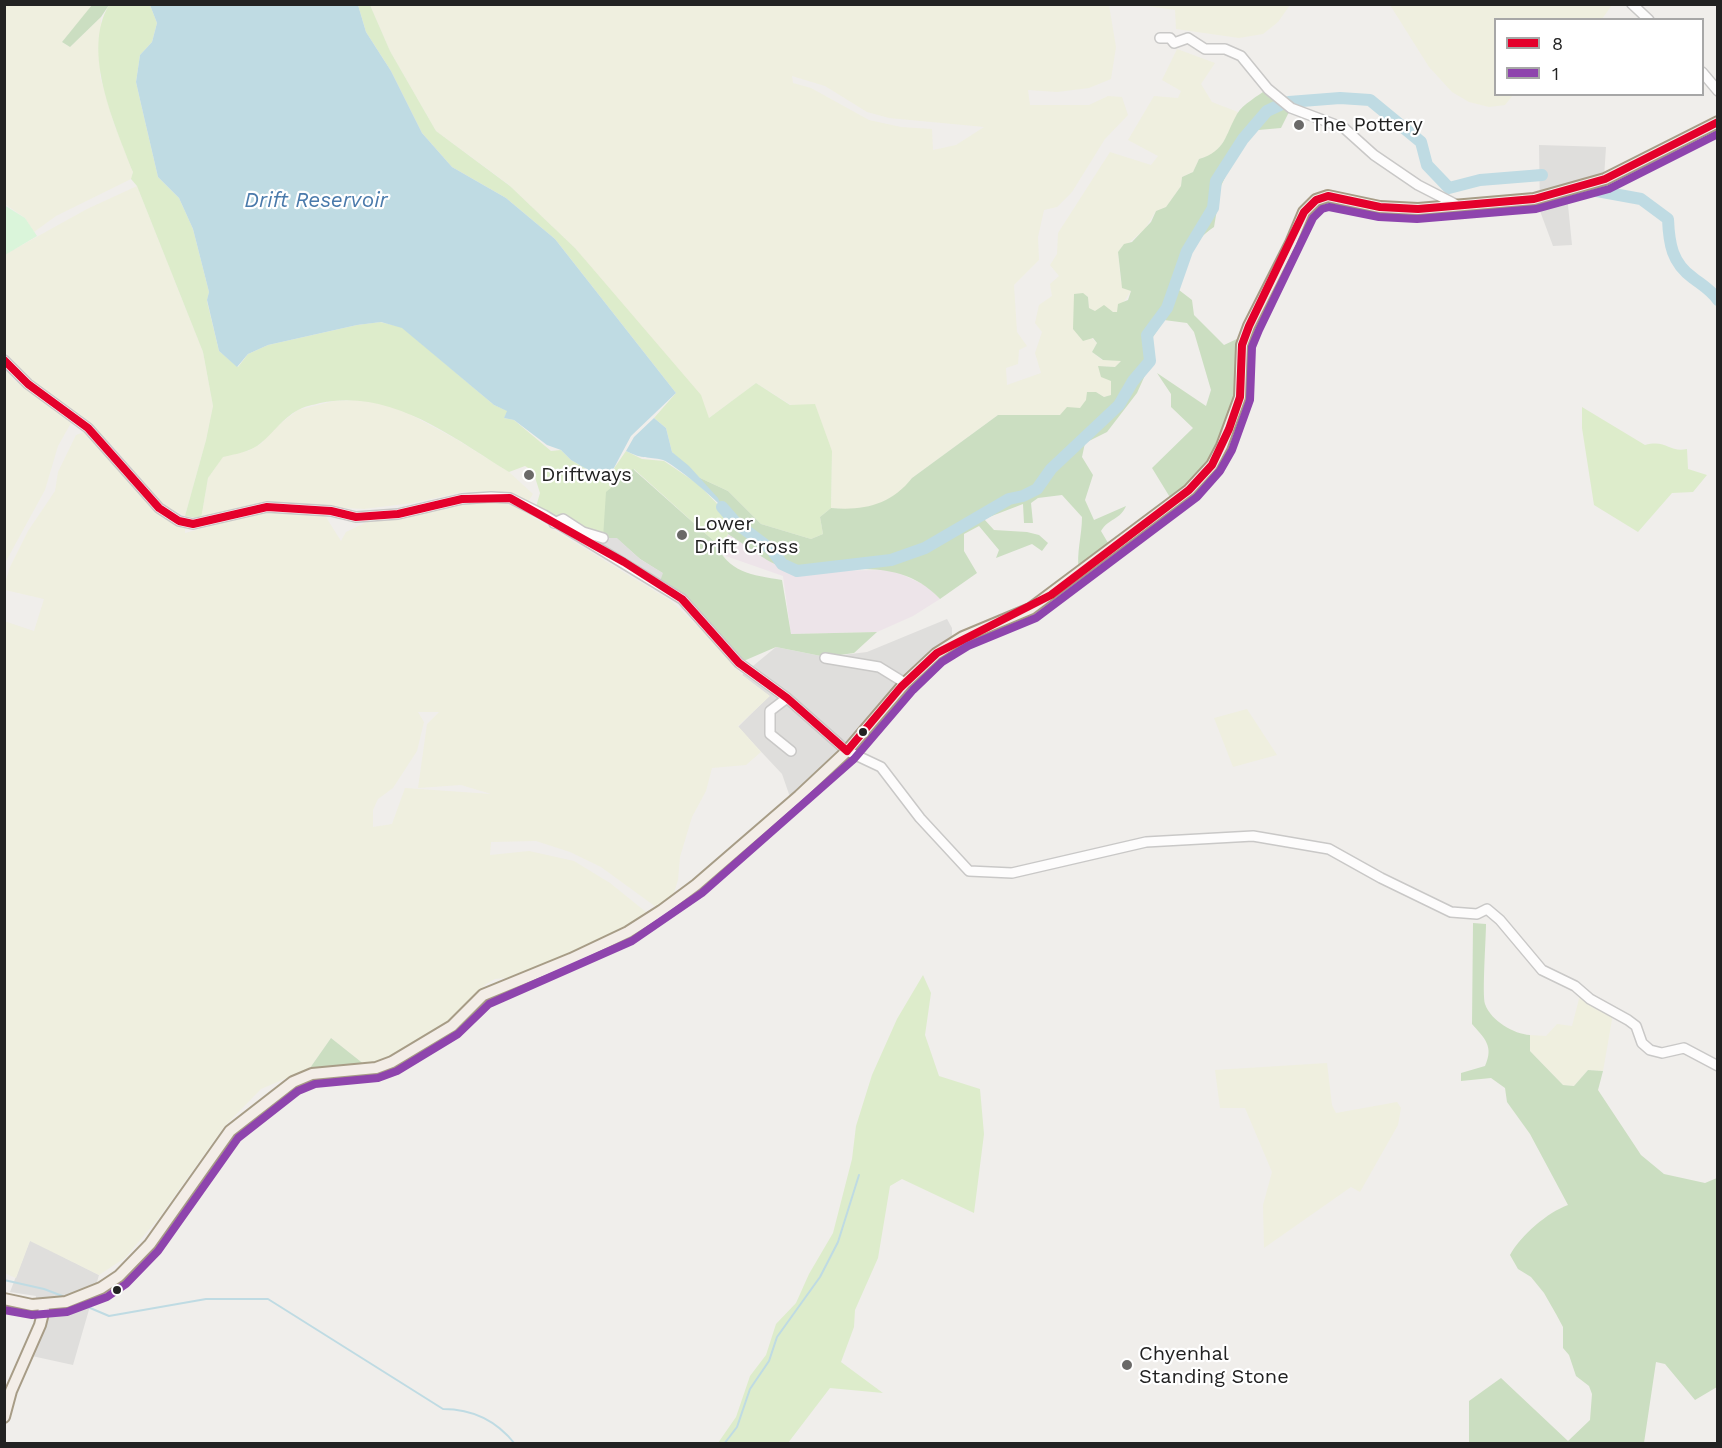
<!DOCTYPE html>
<html>
<head>
<meta charset="utf-8">
<style>
  body { margin:0 }
  #map { position:relative; width:1722px; height:1448px; overflow:hidden; background:#f0eeeb; font-family:"Work Sans",sans-serif }
  canvas { display:block }
  .frame { position:absolute; inset:0; border:6px solid #222; pointer-events:none }
  .legend { position:absolute; left:1494px; top:18px; width:210px; height:78px; box-sizing:border-box; background:#fff; border:2px solid #a7a7a7; margin:0; padding:8px 10px; list-style:none; font-size:18px; color:#222 }
  .legend li { display:flex; align-items:center; gap:12px; height:30px }
  .legend b { width:30px; border:2px solid #a7a7a7 }
</style>
</head>
<body>
<div id="map">
<canvas width="1722" height="1448"></canvas>
<div class="frame"></div>
<ul class="legend">
<li><b style="height:8px;background:#e4002b"></b>8</li>
<li><b style="height:8px;background:#8e44ad"></b>1</li>
</ul>
</div>
<script>
const c = document.querySelector('canvas').getContext('2d');
c.lineJoin = 'round';
function fillPath(path, color) { c.fillStyle = color; c.fill(path, 'evenodd'); }
function trace(path, color, width, dash) { c.strokeStyle = color; c.lineWidth = width; c.lineCap = dash ? 'butt' : 'round'; c.setLineDash(dash || []); c.stroke(path); }
function write(font, color, halo, rows, align = 'center') {
  c.font = font + ' "Work Sans",sans-serif'; c.lineWidth = 4.5; c.setLineDash([]); c.textBaseline = 'middle'; c.strokeStyle = halo; c.fillStyle = color; for (const [text, x, y, turn = 0] of rows) {
    c.save(); c.translate(x, y); c.rotate((+turn || 0) * Math.PI / 180); c.textAlign = isNaN(turn) ? turn : align; if (halo) c.strokeText(text, 0, 0); c.fillText(text, 0, 0); c.restore();
  }
}
fillPath(new Path2D(`
  M1539 145 1606 147 1603 194 1567 195 1572 245 1553 246 1540 211Z
  M947 619 952 628V638L800 791 790 797 782 774 738 727 769 696 742 675 776 647 826 657 867 652Z
  M30 1240 99 1275 73 1365 32 1356 36 1296 10 1292Z`), '#dfdedc');
fillPath(new Path2D(`
  M728 534 781 567 798 571 892 570 927 586 940 599 913 616 877 632 791 634 783 576 720 554Z`), '#ede4e9');
fillPath(new Path2D(`
  M4 5H93L62 42 70 47 101 17 100 76 113 121 133 172 131 179 56 216 34 232 25 218 5 204Z
  M370 5H1109L1116 47 1111 79 1089 88 1057 92 1028 90 1030 105H1089L1108 96 1122 97 1128 115 1105 139 1072 192 1057 207 1044 210 1038 237 1039 260 1014 285 1017 332 1027 346 1019 350 1018 364 1006 368 1007 385 1041 373 1035 353 1042 332 1035 323 1039 305 1052 296 1050 284 1059 276 1050 265 1057 254 1058 233 1110 152 1151 165 1158 156 1128 140 1154 96 1178 98 1181 91 1162 80 1177 49 1215 63 1201 84 1212 102 1238 112 1232 129 1215 154 1199 159 1193 172 1182 177 1181 186 1166 207 1156 211 1145 229 1118 252 1121 282 1131 291 1117 312 1095 311 1089 308 1088 297 1083 294 1074 295V321L1097 343 1092 352 1102 360H1122L1115 367 1099 366 1111 381V395L1104 397 1096 392 1080 408 1060 415H998L912 478 901 492 878 505 855 510 831 508 832 451 791 405 756 383 709 418 575 248 508 184 436 131 390 51ZM792 76 825 86 867 112 889 118 984 127 956 145 933 150 932 129 901 127 869 120 811 88 793 83Z
  M1141 5 1290 4V5L1278 22 1263 34 1239 38 1176 29 1175 10Z
  M1390 5H1612L1602 19 1496 20V94L1513 95 1505 105 1489 107 1469 102 1452 92 1429 67Z
  M137 186 203 352 213 406 206 440 185 516 163 505 112 445 35 385 5 352 4 255 87 209Z
  M5 366 13 379 71 423 58 446 45 490 5 563Z
  M359 400 381 403 402 410 456 439 509 472 533 494 528 502 497 491 463 492 413 503 364 509 267 504 201 519 208 478 222 457 250 450 262 443 268 433 298 410 334 401Z
  M87 431 171 520 185 527V533L262 512 294 510 324 514 341 541 346 532 367 522 472 500 502 502 518 508 671 601 707 635 742 675 770 696 738 726 761 752 746 765 712 768 706 791 692 817 680 857 678 880 673 896 656 907 601 867 570 852 536 841 491 842 490 855 529 851 574 861 610 883 646 912 624 928 517 977 495 979 486 984 448 1024 388 1058 365 1065 331 1038 310 1068 261 1089 223 1128 158 1219 125 1258 99 1275 30 1241 16 1278 4 1273V621L34 631 44 599 5 590V583L10 567 28 531 55 491 58 472 76 435ZM418 712H439L427 724 418 788 461 785 491 794 405 788 392 824 373 827V810L378 799 393 788 417 751 424 722Z
  M1247 709 1277 755 1233 767 1214 718Z
  M1580 995 1613 1014 1603 1071 1588 1070 1574 1086 1563 1085 1530 1051V1035L1546 1036 1557 1024 1572 1026Z
  M1327 1063 1332 1105 1336 1113 1397 1102 1401 1108 1398 1125 1360 1192 1351 1187 1264 1248 1263 1205 1272 1172 1245 1108H1220L1215 1070Z`), '#efefdf');
fillPath(new Path2D(`
  M109 5H150L157 23 152 42 140 55 136 82 141 104 158 177 179 198 193 229 209 292 207 301 219 351 238 367 248 354 268 345 357 325 380 322 402 327 494 405 508 411 504 418 514 420 551 451 561 450 571 460 606 480 626 451 642 459 664 461 698 484 730 517 728 534 720 553 715 542 634 469 603 538 559 516 550 517 536 507 540 493 533 471 525 466 509 472C452 437 391 388 320 403 313 405 305 406 298 410 283 418 273 433 261 443 251 452 235 454 223 457L208 478 201 519 185 516 206 440 213 406 203 352 137 186 131 179 133 172C115 125 81 52 109 5Z
  M358 5H370L390 51 436 131 510 186 575 248 701 395 709 418 756 383 790 405 815 404 832 451 831 508 820 517 823 534 811 539 761 524 728 491 698 477 672 452 666 428 654 418 676 393 555 239 506 198 452 167 422 133 391 71 366 32Z
  M1582 407 1645 445C1667 439 1669 453 1687 449L1688 469 1707 475 1693 492 1672 493 1638 532 1594 505 1582 428Z
  M923 975 931 993 925 1035 939 1076 980 1089 984 1134 974 1213 902 1179 890 1186 878 1258 855 1310 854 1327 841 1362 883 1393 830 1388 788 1443H718L736 1417 750 1376 766 1355 776 1324 796 1303 809 1274 833 1233 852 1159 856 1126 872 1075 897 1019Z`), '#ddeccb');
fillPath(new Path2D(`
  M92 5H109L101 17 70 47 62 42Z
  M1267 89 1291 108 1281 128 1247 131 1221 186 1214 227C1192 241 1183 265 1179 290L1192 300 1194 315 1224 345 1239 338C1238 357 1239 376 1236 394 1229 437 1204 473 1171 499L1152 468 1193 428 1171 407V394L1157 373 1206 406 1211 390 1194 332 1187 323 1164 320 1151 340V362L1137 393 1107 432 1085 443 1082 457 1093 475 1085 500 1094 520 1126 506C1121 519 1108 519 1101 531L1111 548 1079 572C1076 553 1082 536 1082 517L1062 495 1038 498 1031 503 1033 523H1024L1023 504 984 519 994 530 1027 532 1039 535 1048 543 1042 551 1032 544 996 558 999 550 979 526 964 534V551L977 573 940 599C894 551 839 578 783 567 769 564 741 542 728 534L730 517 698 477 728 491 761 524 811 539 823 534 820 517 831 508C863 511 891 505 912 478L998 415H1060L1067 407 1080 408 1086 400 1087 392H1096L1104 397 1111 395V381L1101 377 1098 366 1115 367 1121 361 1103 360 1092 352 1097 343 1093 338 1083 341 1073 329 1074 294 1083 293 1088 297 1089 308 1095 311 1104 305 1113 312H1117L1118 304 1128 300 1131 291 1122 288 1118 252 1124 244 1132 242 1151 222 1156 211 1166 207 1181 186 1182 177 1193 172 1199 159C1226 151 1225 135 1237 114 1243 104 1258 96 1267 89Z
  M633 469 715 542C728 573 752 575 782 580L791 634 877 632 854 653 826 657 776 647 739 663 682 600 658 587 662 573 640 559 617 539 603 538 606 492Z
  M1473 923 1486 924C1486 938 1482 995 1485 1004 1491 1021 1514 1034 1530 1035V1051L1563 1085 1574 1086 1588 1070 1603 1071 1598 1090 1641 1155 1664 1174 1705 1183 1717 1178V1387L1695 1400 1665 1364 1656 1362 1644 1443H1469V1401L1501 1378 1568 1441 1590 1420 1592 1394 1589 1386 1576 1376 1569 1355 1563 1348V1327L1556 1314 1544 1293 1531 1277 1518 1269 1510 1255C1520 1236 1548 1212 1568 1205L1530 1134 1507 1102 1505 1088 1491 1078 1461 1081V1073L1485 1066C1494 1046 1485 1039 1472 1024Z
  M331 1038 365 1065 310 1068Z`), '#cbdec1');
fillPath(new Path2D(`
  M4 205 25 218 37 236 5 255Z`), '#daf5da');
fillPath(new Path2D(`
  M579 538H617L640 559 663 573 658 587Z`), '#e0dfde');
fillPath(new Path2D(`
  M150 5H358L366 32 391 71 422 133 452 167 506 198 555 239 676 393 631 436 607 481 571 460 561 450 547 445 514 420 504 418 507 411 494 405 402 328 381 322 357 325 268 345 248 354 237 367 219 351 207 300 209 292 193 229 179 198 158 177 141 104 136 82 140 55 152 42 157 23Z
  M654 418 666 428 672 452 689 466 718 498 722 507C713 497 674 464 663 460 647 456 644 460 626 451L634 437Z`), '#bfdbe3');
trace(new Path2D(`
  M4 1280 44 1289 65 1297
  M76 1302 109 1316 206 1299H268L443 1409C473 1409 496 1420 515 1444
  M724 1444 737 1427 750 1389 769 1361 777 1337 820 1277 838 1242 859 1175`), '#bfdbe3', 2);
trace(new Path2D(`
  M1289 102 1340 98 1370 100 1421 142 1427 165 1449 188 1480 180 1542 175
  M1597 191 1641 199 1668 219C1669 244 1672 263 1693 278 1702 285 1711 290 1718 300
  M722 507 736 523 772 550 782 564 797 571 891 560 925 548 1009 499 1023 496 1037 489 1051 469 1119 405 1133 381 1150 361 1147 335 1167 308 1187 251 1213 208 1216 181 1243 139 1267 111 1282 104`), '#bfdbe3', 12);
const minor = new Path2D(`
  M1632 4 1649 20
  M1160 38H1170L1174 43 1188 38 1205 49H1225L1241 56 1268 89 1291 108 1344 128 1374 155 1418 185 1455 204
  M1702 72 1718 91
  M4 360 28 384 88 428 159 508 179 521 193 524 267 507 331 511 356 517 398 514 462 499 491 497 510 498 544 515 682 599 739 663 787 698 847 751 881 767 920 818 969 871 1012 873 1146 842 1253 836 1329 849 1381 878 1451 912 1477 914 1487 909 1500 920 1542 970 1575 986 1590 999 1628 1020 1636 1026 1642 1043 1650 1050 1662 1053 1684 1048 1718 1066
  M554 523 563 519 583 532 603 538
  M825 658 879 667 905 683
  M787 698 770 711V734L791 751`);
const major = new Path2D(`
  M4 1299 32 1305 66 1302 101 1288 119 1276 150 1244 230 1131 293 1082 312 1074 376 1068 392 1062 452 1026 483 995 571 959 628 932 661 911 696 885 799 796 847 751 905 683 936 654 963 637 1030 609 1189 490 1212 465 1222 446 1240 397 1242 345 1249 326 1291 243 1304 212 1316 200 1328 196 1380 207 1418 209 1534 199 1605 179 1718 122
  M4 1417 11 1391 40 1325 45 1305`);
trace(minor, '#c9c8c7', 12);
trace(major, '#a79c86', 14);
trace(minor, '#fdfcfc', 9);
trace(major, '#f3ede7', 10);
trace(new Path2D(`
  M4 360 28 384 88 428 159 508 179 521 193 524 267 507 331 511 356 517 398 514 462 499 510 498 624 562 682 599 739 663 787 698 847 751
  M847 751 901 687 937 653 1051 595 1189 490 1212 465 1229 429 1240 397 1242 345 1249 326 1304 212 1316 200 1328 196 1380 207 1418 209 1534 199 1605 179 1718 122`), '#e4002b', 8);
trace(new Path2D(`
  M4 1310 32 1315 67 1312 107 1297 126 1284 158 1251 238 1138 298 1091 315 1084 378 1078 397 1071 458 1034 489 1004 632 941 702 893 854 759 913 690 942 662 968 646 1036 618 1197 497 1220 471 1232 450 1250 400 1252 347 1259 330 1313 218 1322 209 1329 207 1379 217 1417 219 1536 209 1609 189 1718 134`), '#8e44ad', 8);
for (const [x, y, r, color] of [
  [1299,125,6,"#6a6968"],
  [529,475,6,"#6a6968"],
  [682,535,6,"#6a6968"],
  [863,732,5,"#222"],
  [117,1290,5,"#222"],
  [1127,1365,6,"#6a6968"]
]) { const dot = new Path2D(); dot.arc(x, y, r, 0, 2 * Math.PI); c.fillStyle = color; c.fill(dot); trace(dot, '#fff', 2); }
write('20px', '#222', '#fff', [
  ["The Pottery",1311,125],
  ["Driftways",541,475],
  ["Lower",694,524],
  ["Drift Cross",694,547],
  ["Chyenhal",1139,1354],
  ["Standing Stone",1139,1377]
], 'left');
write('italic 21px', '#4a7aab', '#fff', [
  ["Drift Reservoir",316,201]
]);
</script>
</body>
</html>
